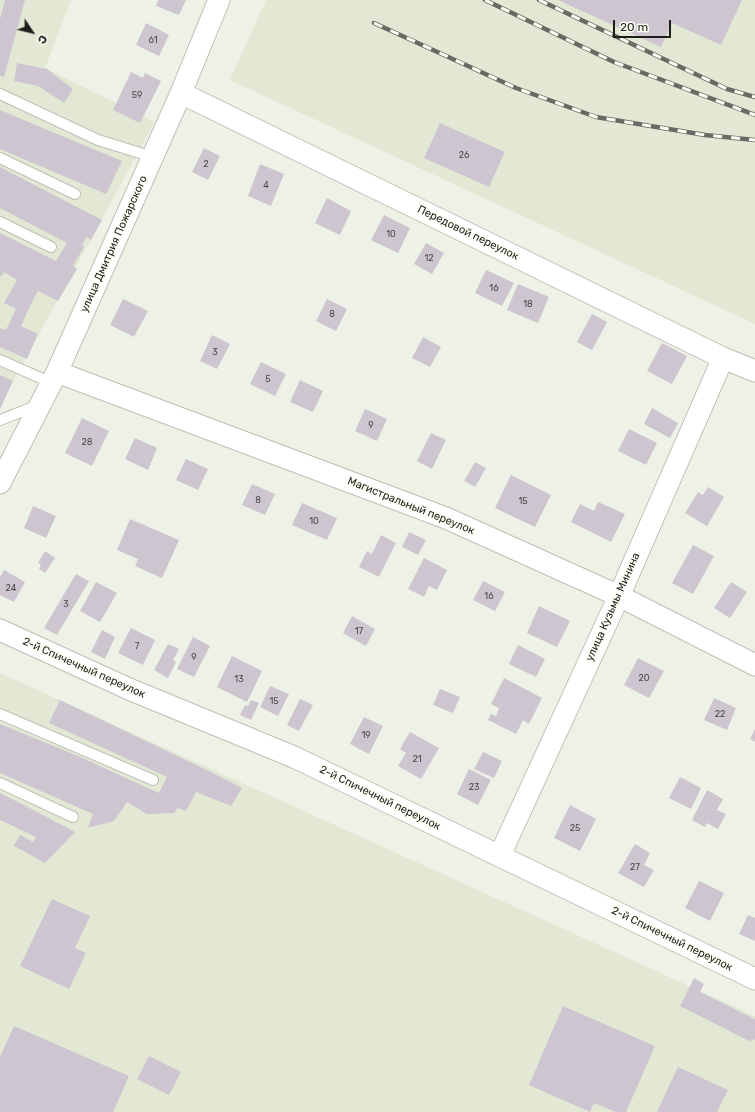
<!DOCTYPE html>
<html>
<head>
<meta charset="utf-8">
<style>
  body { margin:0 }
  #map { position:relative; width:755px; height:1112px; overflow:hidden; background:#eef1e5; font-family:Rubik,sans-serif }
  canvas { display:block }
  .north { position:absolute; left:12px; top:12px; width:40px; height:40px; -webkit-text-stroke:3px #fcfff3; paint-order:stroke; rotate:125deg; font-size:11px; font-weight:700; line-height:16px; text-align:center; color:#1e1f1b }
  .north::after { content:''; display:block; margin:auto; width:14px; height:18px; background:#1e1f1b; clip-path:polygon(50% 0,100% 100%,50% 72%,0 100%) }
  .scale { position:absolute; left:613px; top:20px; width:58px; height:18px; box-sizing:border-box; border:2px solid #1e1f1b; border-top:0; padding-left:5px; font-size:12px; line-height:14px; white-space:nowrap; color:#1e1f1b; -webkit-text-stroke:3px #fcfff3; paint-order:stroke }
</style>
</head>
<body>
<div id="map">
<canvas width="755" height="1112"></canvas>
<div class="north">С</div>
<div class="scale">20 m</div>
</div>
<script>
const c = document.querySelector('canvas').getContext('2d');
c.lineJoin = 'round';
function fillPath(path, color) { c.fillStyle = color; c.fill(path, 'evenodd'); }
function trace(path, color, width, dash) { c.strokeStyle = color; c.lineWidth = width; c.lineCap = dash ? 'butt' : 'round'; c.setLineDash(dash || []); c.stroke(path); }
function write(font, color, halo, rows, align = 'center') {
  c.font = font + ' Rubik,sans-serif'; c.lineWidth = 3; c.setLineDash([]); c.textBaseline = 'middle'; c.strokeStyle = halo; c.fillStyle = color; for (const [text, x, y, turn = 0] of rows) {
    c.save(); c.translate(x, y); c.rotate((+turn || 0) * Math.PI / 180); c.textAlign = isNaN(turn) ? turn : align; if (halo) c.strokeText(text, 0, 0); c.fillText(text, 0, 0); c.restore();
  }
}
fillPath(new Path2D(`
  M0 0H71L45 68 155 122 0 405Z
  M266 0H755V324L230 80Z
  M0 673 755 1016V1112H0Z`), '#e3e8d4');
fillPath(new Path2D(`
  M5 0H25L4 77 0 76V19Z
  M158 0H186L179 15 156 6Z
  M558 0H742L721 45 672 23 661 47Z
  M146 23 169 35 159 56 136 45Z
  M17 63 47 69 73 89 64 103 38 86 14 81Z
  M131 72 143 78 145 73 161 81 140 123 113 110Z
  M0 110 122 161 106 194 0 149Z
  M440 123 505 152 489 187 424 158Z
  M204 148 220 156 208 180 192 172Z
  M260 164 284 174 271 206 248 196Z
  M0 167 102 220 91 240 87 237 82 245 84 247 73 266 77 269 58 301 38 291 34 298 21 326 38 334 27 359 0 347V328L6 330 16 309 4 303 17 280 4 272 2 276 0 275V233L56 261 67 243 0 208Z
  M327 198 351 211 340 235 315 223Z
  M384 215 410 228 398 253 371 240Z
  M426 243 444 253 432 274 414 264Z
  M486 270 514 283 502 306 475 293Z
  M518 284 549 297 538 323 507 310Z
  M123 299 148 311 134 337 110 325Z
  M327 299 347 309 336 331 316 321Z
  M592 314 607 322 592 350 577 342Z
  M212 335 230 344 217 369 200 361Z
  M423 337 441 347 430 367 412 358Z
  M662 343 687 356 672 384 647 371Z
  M261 362 286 374 275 396 250 384Z
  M0 375 13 381 0 409Z
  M300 380 323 391 313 412 290 402Z
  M652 408 678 423 670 438 644 424Z
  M365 409 387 419 377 441 355 431Z
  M82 418 109 431 92 466 65 453Z
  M629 429 657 443 646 465 618 451Z
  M431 433 446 440 432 469 417 461Z
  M135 438 157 448 148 470 125 459Z
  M186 459 208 469 198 490 176 480Z
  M475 462 486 468 475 487 464 481Z
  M511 475 551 495 535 527 495 508Z
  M252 484 275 494 265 515 242 505Z
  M708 487 724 497 707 526 685 513 698 492 703 495Z
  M598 502 625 514 611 542 571 522 580 504 594 511Z
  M302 503 337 518 327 540 292 525Z
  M33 506 56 516 46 538 24 528Z
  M130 519 179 540 162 578 135 566 138 559 117 550Z
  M409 532 426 540 418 555 402 547Z
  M381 535 396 543 379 577 359 567 367 551 372 554Z
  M693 545 714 556 693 594 672 583Z
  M45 551 55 558 45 573 39 569 41 565 38 563Z
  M424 558 447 570 437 590 429 586 424 597 408 589Z
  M4 570 25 582 14 602 0 595V577Z
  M76 574 89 581 57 635 44 628Z
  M483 581 505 592 495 611 473 600Z
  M96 582 117 593 100 622 80 611Z
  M731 582 747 592 730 618 714 608Z
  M539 606 570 621 557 647 527 633Z
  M352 616 375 629 366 646 343 633Z
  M131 628 155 640 143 665 118 653Z
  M102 630 115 637 105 659 91 652Z
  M193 637 210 646 194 677 177 669Z
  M168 644 179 649 173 660 176 662 168 678 154 670Z
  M518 645 545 659 536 677 509 664Z
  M232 656 262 671 247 702 217 687Z
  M638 658 664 671 649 698 624 685Z
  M504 678 542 698 529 724 523 720 516 734 488 720 491 714 496 716 499 708 491 704Z
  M270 686 289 694 278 716 260 707Z
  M440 689 460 697 453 713 433 705Z
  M714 698 736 708 727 730 704 720Z
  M300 699 313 705 299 731 287 725Z
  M60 700 211 772 242 788 231 806 196 792 186 811 178 808 174 813 147 814 127 802 114 821 88 828 93 814 0 773V724L78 756 159 793 167 777 49 723Z
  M251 700 259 703 251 720 240 715 245 705 248 706Z
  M364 717 383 726 369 754 350 744Z
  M755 729V742L750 739Z
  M410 732 439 748 421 779 398 766 406 753 400 749Z
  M483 752 502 761 494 778 474 769Z
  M469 769 491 780 478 805 457 794Z
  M680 777 701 788 691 809 669 798Z
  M707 790 723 799 717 810 726 814 718 829 707 823 705 827 692 820Z
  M0 793 47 817 75 832 45 863 14 846 20 835 33 842 36 837 0 820Z
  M570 805 596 819 580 851 554 838Z
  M635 844 650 853 644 865 654 870 644 887 618 873Z
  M699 881 724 893 710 921 685 908Z
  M52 899 90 916 75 948 86 953 69 989 20 966Z
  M748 915 755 918V941L739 934Z
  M694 978 704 984 700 992 755 1019V1040L752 1039 751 1042 680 1006Z
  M563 1006 655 1046 626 1112H616L594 1103 590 1112 529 1085Z
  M14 1026 129 1076 113 1112H0V1057Z
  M149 1056 181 1072 169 1095 137 1079Z
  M678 1067 728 1090 717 1112H657Z`), '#cdc6d1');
const service = new Path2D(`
  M0 94 98 140 153 157
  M0 158 75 194
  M0 222 51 247
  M0 360 52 383
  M0 420 36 406
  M0 714 153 780
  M0 783 73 817`);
const minor = new Path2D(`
  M181 93 723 358 755 371
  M57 372 446 518 619 596 755 665
  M0 483 57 372 181 93 219 0
  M0 630 129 689 294 757 755 979
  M500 855 619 596 723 358`);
trace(service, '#bdc0b5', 12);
trace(minor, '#bdc0b5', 23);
trace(service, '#fff', 10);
trace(minor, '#fff', 21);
const rail = new Path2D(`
  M485 0 614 62 755 115
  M539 0 727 89 755 97
  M374 23 516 88 596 117 705 135 755 140`);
trace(rail, '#696a63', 4.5);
trace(rail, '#fcfff3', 3, [9]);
write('9px', '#4a4948', null, [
  ["61",153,40],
  ["59",137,95],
  ["26",464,155],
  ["2",206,164],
  ["4",266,185],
  ["10",391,234],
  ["12",429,258],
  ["16",494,288],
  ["18",528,304],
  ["8",332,314],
  ["3",215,352],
  ["5",268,379],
  ["9",371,425],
  ["28",87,442],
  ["8",258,500],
  ["15",523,501],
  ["10",314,521],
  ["24",11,588],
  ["16",489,596],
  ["3",66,604],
  ["17",359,631],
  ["7",137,646],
  ["9",194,657],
  ["20",644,678],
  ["13",239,679],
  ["15",274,701],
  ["22",720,714],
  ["19",366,735],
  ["21",417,759],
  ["23",474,787],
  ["25",575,828],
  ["27",635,867]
]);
write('11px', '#1e1f1b', '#fcfff3', [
  ["Передовой переулок",468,233,26],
  ["улица Дмитрия Пожарского",114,244,-66],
  ["Магистральный переулок",411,506,22],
  ["улица Кузьмы Минина",613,607,-66],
  ["2-й Спичечный переулок",84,668,24],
  ["2-й Спичечный переулок",380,798,26],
  ["2-й Спичечный переулок",672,939,26]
]);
</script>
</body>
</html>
